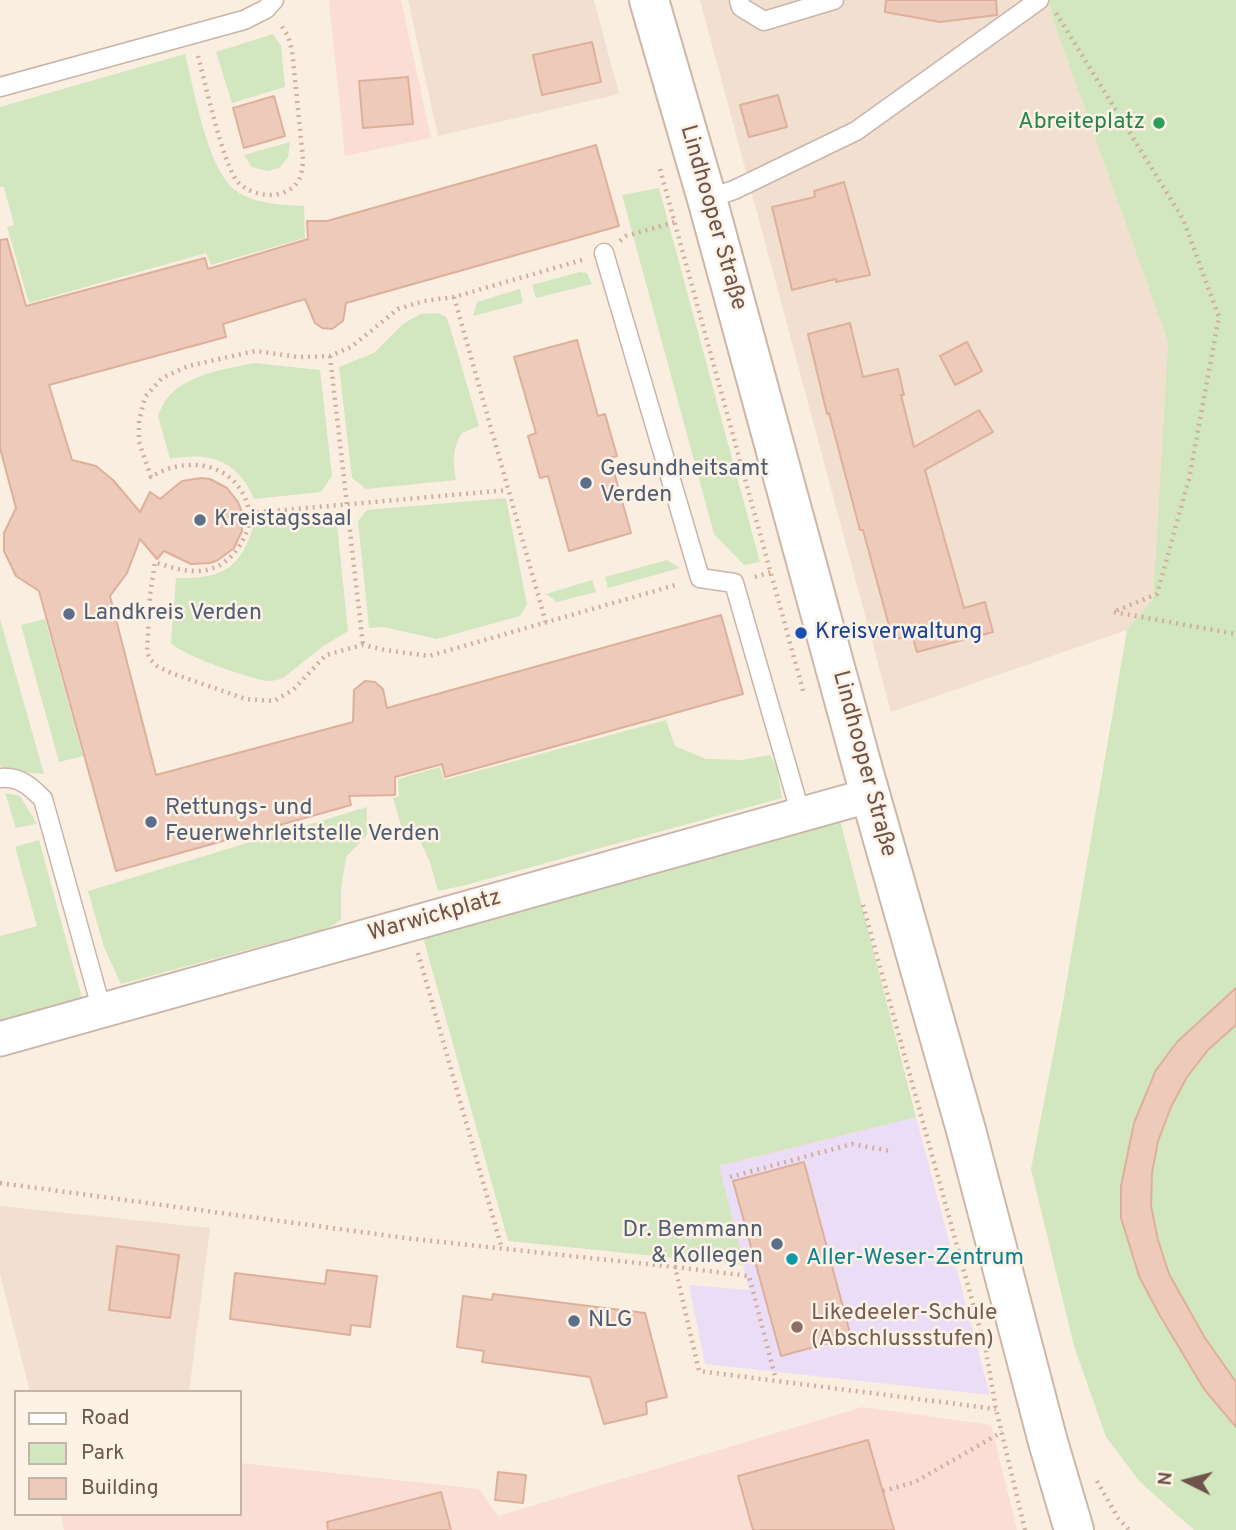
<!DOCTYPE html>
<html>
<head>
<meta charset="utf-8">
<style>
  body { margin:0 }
  #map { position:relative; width:1236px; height:1530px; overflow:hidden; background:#faeee0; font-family:Overpass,sans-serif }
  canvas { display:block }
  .legend { position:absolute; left:14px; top:1390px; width:228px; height:126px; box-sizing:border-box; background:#fdf2e5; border:2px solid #c4b3a7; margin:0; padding:9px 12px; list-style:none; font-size:21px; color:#6e544a }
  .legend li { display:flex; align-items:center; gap:14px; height:35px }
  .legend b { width:35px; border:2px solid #c4b3a7 }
  .north { position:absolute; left:1152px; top:1446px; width:70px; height:70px; -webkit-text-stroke:5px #fdf2e5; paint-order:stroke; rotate:276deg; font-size:19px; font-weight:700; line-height:28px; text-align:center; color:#6e544a }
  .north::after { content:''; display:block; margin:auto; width:24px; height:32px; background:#6e544a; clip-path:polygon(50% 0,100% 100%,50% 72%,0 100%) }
</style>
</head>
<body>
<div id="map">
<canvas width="1236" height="1530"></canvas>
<ul class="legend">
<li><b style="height:9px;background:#fff"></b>Road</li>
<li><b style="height:19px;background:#d2e6c0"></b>Park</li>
<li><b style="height:19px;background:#edcaba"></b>Building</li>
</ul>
<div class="north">N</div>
</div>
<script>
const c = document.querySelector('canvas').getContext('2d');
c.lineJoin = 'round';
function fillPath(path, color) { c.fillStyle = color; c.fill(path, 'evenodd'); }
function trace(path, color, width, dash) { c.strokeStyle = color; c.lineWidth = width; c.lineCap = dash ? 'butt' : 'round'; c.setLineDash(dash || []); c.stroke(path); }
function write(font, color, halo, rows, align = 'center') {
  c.font = font + ' Overpass,sans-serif'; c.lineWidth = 5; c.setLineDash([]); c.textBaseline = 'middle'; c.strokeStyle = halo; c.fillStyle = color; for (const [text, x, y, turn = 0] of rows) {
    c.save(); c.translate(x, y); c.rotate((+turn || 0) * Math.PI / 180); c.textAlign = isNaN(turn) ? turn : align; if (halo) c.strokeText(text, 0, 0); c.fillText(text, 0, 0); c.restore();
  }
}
fillPath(new Path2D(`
  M408 0H594L619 94 438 136Z
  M700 0H1049L1053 20 1168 342 1153 599 1127 630 891 712Z
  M0 1206 210 1228 189 1392H30L0 1274Z`), '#f1dfcf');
fillPath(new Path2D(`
  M329 0H401L431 138 345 156Z
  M863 1407 991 1425 1017 1530H64L61 1514H240V1463L479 1489 498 1516Z`), '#faddd4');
fillPath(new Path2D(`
  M916 1117 990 1395 705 1364 689 1285 749 1290 719 1166Z`), '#ebddf6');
fillPath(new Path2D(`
  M1049 0H1236V1530H1194L1140 1482 1106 1437 1074 1346 1031 1169 1061 1014 1127 630 1153 599 1168 342 1053 20Z
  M273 34 281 46 285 87 232 103 216 52Z
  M185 54C194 89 207 168 235 190 253 204 282 205 304 206L305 238 211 265 206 253 29 303 7 227 14 225 4 187H0V107Z
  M290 142 288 157 279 168 267 171 252 167 244 155Z
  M659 188 760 562 744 565 714 534 622 195Z
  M580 272 587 273 592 284 536 298 532 285Z
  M520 289 523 303 473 316 477 302Z
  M438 313 446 317 450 327 479 426 462 433C452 450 453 461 456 480L366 489 352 478 339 367 374 353 403 324 420 314Z
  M254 363 320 370 332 476 321 492 254 499C237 459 209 452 170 459L158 416C161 409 164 401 169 396 189 374 226 369 254 363Z
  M506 498 527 604 520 616 437 639 384 627 369 628 358 521 367 510Z
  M319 513 337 525 348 631 322 647 283 678C278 680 273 681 267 681 248 678 184 656 171 643L176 578C227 579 241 567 256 519Z
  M667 560 680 568 608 588 605 577Z
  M592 580 596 592 557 602 546 594Z
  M0 619 44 774 21 772 0 766Z
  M45 619 83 756 59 762 21 625Z
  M666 720 675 746 706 759 741 760 770 755 777 768 782 798 466 885 438 891 430 862 420 841 402 829 393 798 399 796 398 779 440 767 444 780Z
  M5 793 20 796 37 824 16 828Z
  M367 807V835L346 857 341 890V920L328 928 121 984 104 947 88 891Z
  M840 820 916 1117 719 1166 744 1265 508 1241 423 937Z
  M39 840 82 998 0 1021V936L37 926 15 847Z`), '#d2e6c0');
const building = new Path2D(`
  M886 0H996L997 15 940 22 885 12Z
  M592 42 601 82 542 95 533 55Z
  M408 77 413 124 363 128 359 81Z
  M778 95 787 127 749 137 740 105Z
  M274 96 285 136 244 148 233 108Z
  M596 145 619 226 346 303 343 321 332 329 322 328 315 323 305 299 223 324 226 337 49 385 72 460 96 466 113 480 140 512 150 492 160 499 182 481 201 478 210 479 227 488 238 502 242 512V531L234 548 218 560 210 563 191 564 164 551 157 559 140 539 127 573 110 596 156 775 353 722 354 690 365 681 375 682 383 689 387 708 721 615 743 694 445 777 442 764 395 777V795L349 796 351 805 116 871 39 591 16 576 4 551V533L16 508 0 448V240L7 239 26 306 205 258 208 269 308 239 307 221H327Z
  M844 182 870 275 836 282V279L792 290 772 207 815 197 814 191Z
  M850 323 863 377 898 369 904 395H901L914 447 979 410 993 432 925 470 964 608 985 602 993 632 917 652 912 635 893 640 863 530H860L829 413 827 414 808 334Z
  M577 340 598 416 605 414 617 456 610 458 631 533 569 551 548 476 540 478 528 436 536 433 514 357Z
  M967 342 982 371 955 385 940 356Z
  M1236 988V1025L1208 1050 1187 1077 1171 1107 1158 1141 1152 1173 1151 1206 1158 1240 1169 1274 1205 1338 1236 1382V1427L1204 1389 1159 1314 1139 1276 1121 1218V1186L1134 1123 1156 1070 1177 1042Z
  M804 1162 851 1337 781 1356 733 1181Z
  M117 1246 179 1255 170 1318 109 1310Z
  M327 1270 377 1276 370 1327 351 1325 350 1335 230 1319 235 1273 325 1284Z
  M493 1294 645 1313 667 1397 646 1402 647 1414 604 1424 590 1377 482 1362 484 1351 457 1347 463 1296 492 1300Z
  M868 1440 894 1530H753L738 1476Z
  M498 1472 526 1475 523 1503 495 1500Z
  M441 1492 451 1530H328L327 1522Z`);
fillPath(building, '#edcaba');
trace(building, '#deb09b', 2);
const lane = new Path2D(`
  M739 0 741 7 764 21 834 0
  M0 87 244 20 266 9 274 0
  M707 199 734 190 856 131 1039 0
  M604 253 700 578 734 583 801 815
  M0 778C19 776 30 786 43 799L102 1011`);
const street = new Path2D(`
  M0 1039 871 795`);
const secondary = new Path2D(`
  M649 0 707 199 864 773 966 1130 1048 1442 1074 1530`);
trace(lane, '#c9b5a9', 21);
trace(street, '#c9b5a9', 37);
trace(secondary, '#ceb6a8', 42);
trace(new Path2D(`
  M1056 13 1183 219 1219 317 1189 479 1157 594 1113 612
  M198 56C205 82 223 164 237 181 247 193 268 198 282 193 300 187 302 175 303 159L292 50 288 36 281 25
  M660 169 804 694
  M620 241 626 236 675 222
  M582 260 454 297 424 301 398 309 351 347 330 356 298 357 255 351 188 366 162 378 145 397 139 421V442L151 477C188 454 238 463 249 510 252 521 246 536 240 545 218 579 188 574 155 562L150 595 147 652 150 659 157 666 171 673 246 699 274 701 293 690 326 655 348 649 363 645 385 650 429 656 679 584
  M454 297 546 623
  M330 356 363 645
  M250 513 508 490
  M755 577 771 572
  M1114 612 1236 634
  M863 905 986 1351 996 1409 1025 1530
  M418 953 502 1249
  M730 1177 852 1144 891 1151
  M0 1183 413 1239 675 1267 699 1371 996 1409
  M675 1267 749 1276 776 1380
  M1097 1481 1118 1518 1129 1530
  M883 1491 915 1482 1002 1432`), '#d1ae9e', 4.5, [2, 5]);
trace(lane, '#fff', 18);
trace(street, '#fff', 33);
trace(secondary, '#fff', 38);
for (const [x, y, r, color] of [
  [1159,123,7,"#2e9e5b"],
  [586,483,7,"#5c6f8a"],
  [200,520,7,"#5c6f8a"],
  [69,614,7,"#5c6f8a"],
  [801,633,7,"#1a4fb4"],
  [151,822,7,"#5c6f8a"],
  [777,1244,7,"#5c6f8a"],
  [792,1259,7,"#0f9aa8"],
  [574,1321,7,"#5c6f8a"],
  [797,1327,7,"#8d6e63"]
]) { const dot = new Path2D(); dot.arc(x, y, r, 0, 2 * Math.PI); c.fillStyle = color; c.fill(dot); trace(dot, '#fdf2e5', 2.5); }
write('23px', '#27864d', '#fdf2e5', [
  ["Abreiteplatz",1145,123]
], 'right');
write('23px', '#6e544a', '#fdf2e5', [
  ["Lindhooper Straße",712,218,74],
  ["Lindhooper Straße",863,764,75],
  ["Warwickplatz",435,917,-16]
]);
write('23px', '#4e5e75', '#fdf2e5', [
  ["Gesundheitsamt",600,470],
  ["Verden",600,496],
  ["Kreistagssaal",214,520],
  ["Landkreis Verden",83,614],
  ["Rettungs- und",165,809],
  ["Feuerwehrleitstelle Verden",165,835],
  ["Dr. Bemmann",763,1231,"right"],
  ["& Kollegen",763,1257,"right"],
  ["NLG",588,1321]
], 'left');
write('23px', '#164399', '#fdf2e5', [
  ["Kreisverwaltung",815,633]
], 'left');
write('23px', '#0d838f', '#fdf2e5', [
  ["Aller-Weser-Zentrum",806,1259]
], 'left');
write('23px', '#785e54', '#fdf2e5', [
  ["Likedeeler-Schule",811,1314],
  ["(Abschlussstufen)",811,1340]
], 'left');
</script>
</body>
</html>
